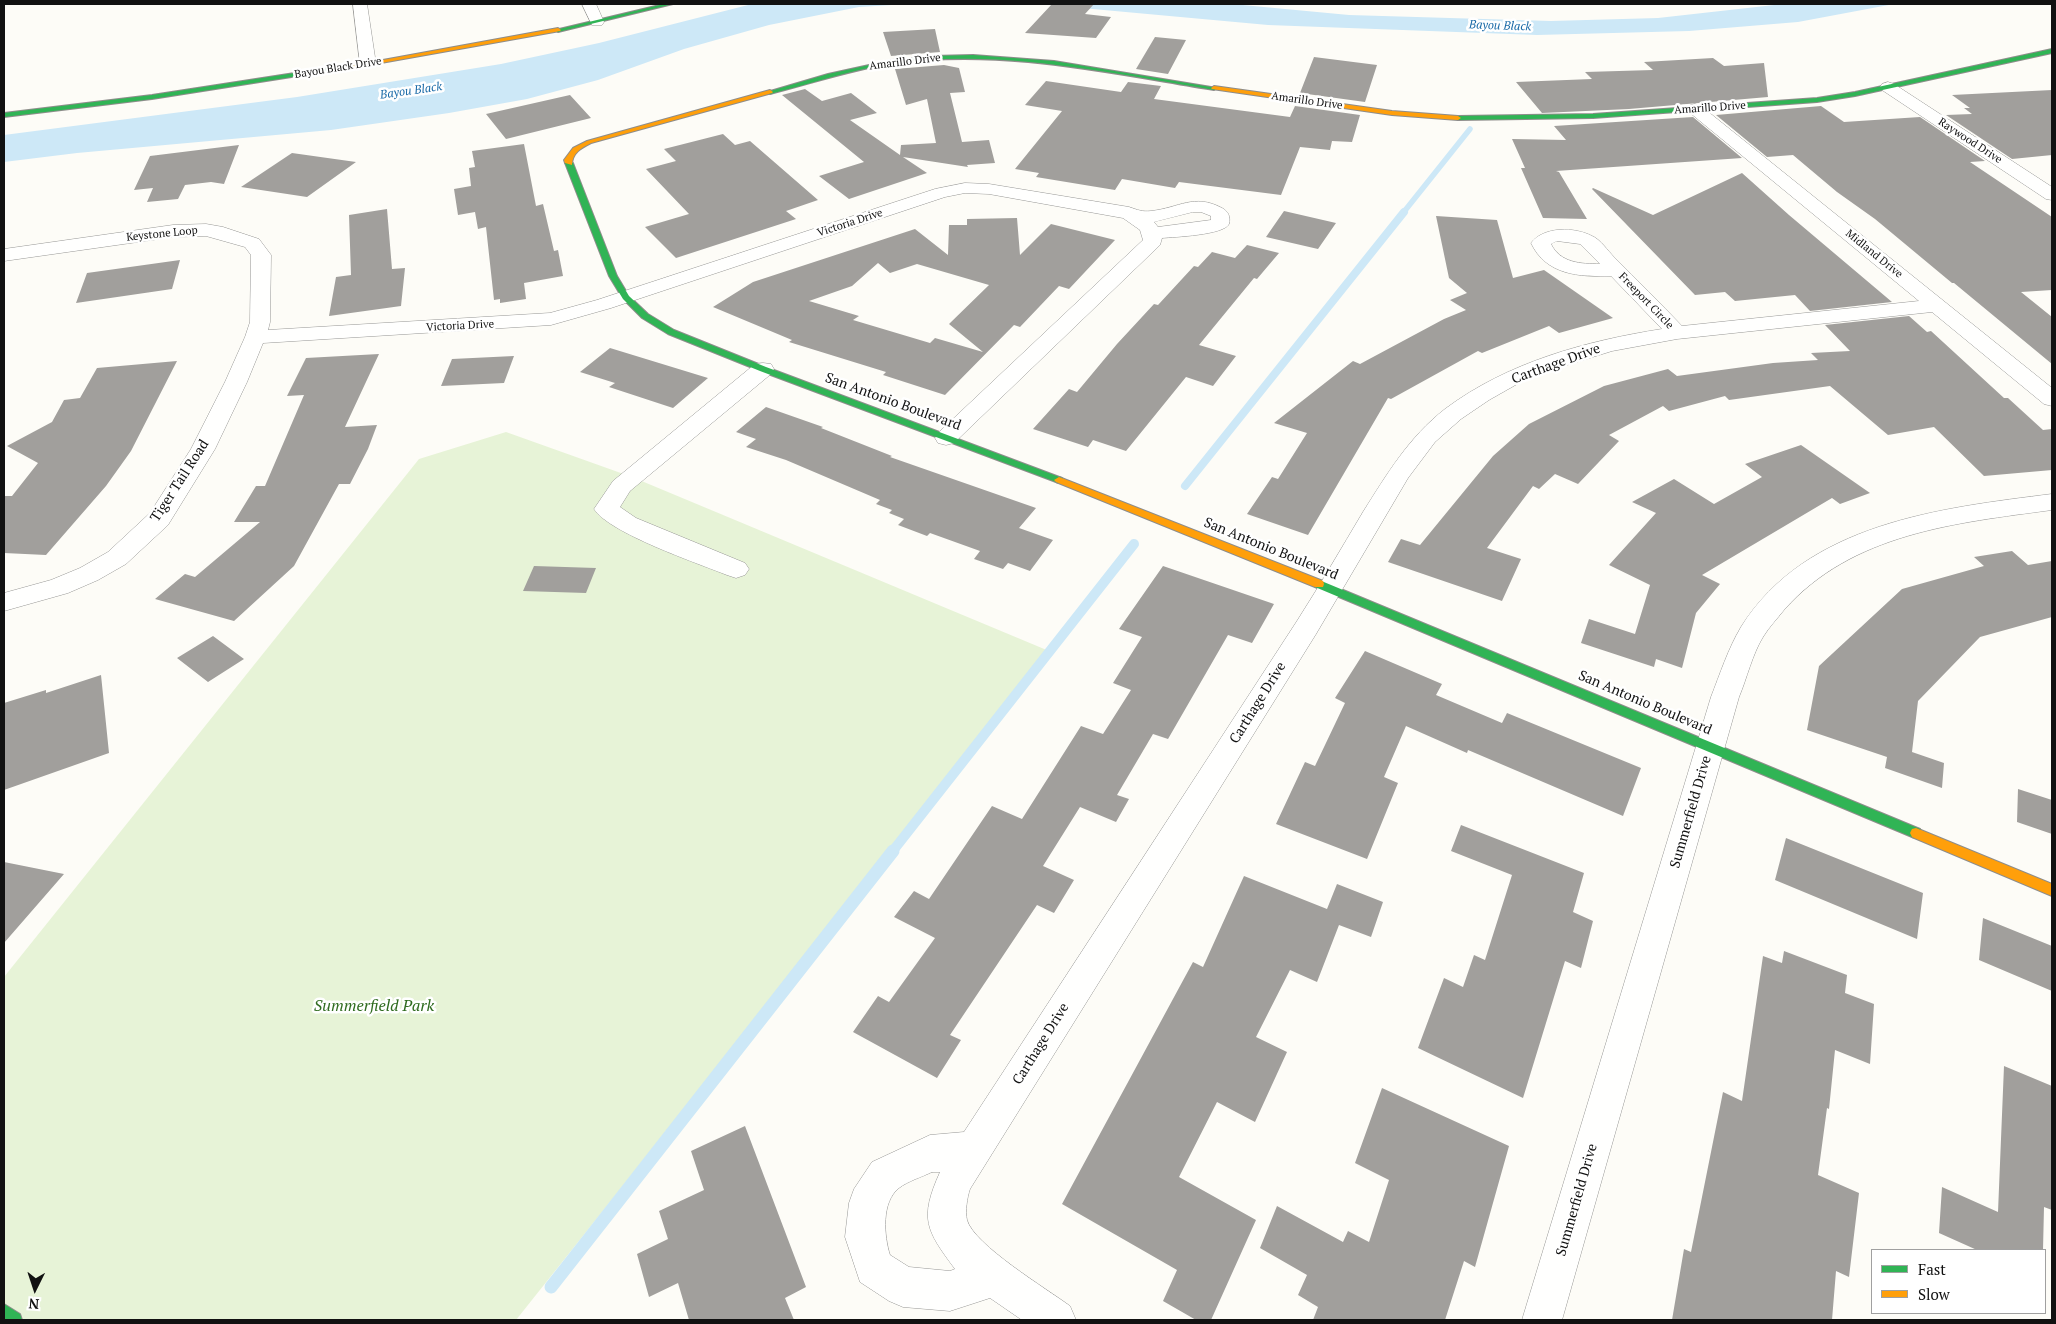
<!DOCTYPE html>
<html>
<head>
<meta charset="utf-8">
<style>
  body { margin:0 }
  #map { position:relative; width:2056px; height:1324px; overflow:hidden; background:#fdfcf7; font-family:"PT Serif",serif }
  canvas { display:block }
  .frame { position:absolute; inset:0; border:5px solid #111; pointer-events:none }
  .legend { position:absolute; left:1871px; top:1249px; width:175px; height:65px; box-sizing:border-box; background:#fff; border:1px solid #a0a0a0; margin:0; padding:6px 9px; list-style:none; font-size:15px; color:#111 }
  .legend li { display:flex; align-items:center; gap:10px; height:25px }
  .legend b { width:25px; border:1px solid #a0a0a0 }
  .north { position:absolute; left:10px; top:1264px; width:50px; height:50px; -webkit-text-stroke:4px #fff; paint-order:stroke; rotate:184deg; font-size:14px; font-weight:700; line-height:20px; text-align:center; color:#111 }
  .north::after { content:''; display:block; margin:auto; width:18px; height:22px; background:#111; clip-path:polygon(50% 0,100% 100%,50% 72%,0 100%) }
</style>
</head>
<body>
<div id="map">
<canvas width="2056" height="1324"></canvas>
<div class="frame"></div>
<ul class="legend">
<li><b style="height:6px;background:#30b455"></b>Fast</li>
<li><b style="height:6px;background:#ff9f0a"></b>Slow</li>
</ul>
<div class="north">N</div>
</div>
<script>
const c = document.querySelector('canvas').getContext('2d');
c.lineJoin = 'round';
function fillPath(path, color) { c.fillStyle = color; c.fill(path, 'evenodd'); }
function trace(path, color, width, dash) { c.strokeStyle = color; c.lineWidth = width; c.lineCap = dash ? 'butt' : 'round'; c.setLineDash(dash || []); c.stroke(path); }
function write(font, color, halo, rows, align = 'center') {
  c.font = font + ' "PT Serif",serif'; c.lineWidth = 5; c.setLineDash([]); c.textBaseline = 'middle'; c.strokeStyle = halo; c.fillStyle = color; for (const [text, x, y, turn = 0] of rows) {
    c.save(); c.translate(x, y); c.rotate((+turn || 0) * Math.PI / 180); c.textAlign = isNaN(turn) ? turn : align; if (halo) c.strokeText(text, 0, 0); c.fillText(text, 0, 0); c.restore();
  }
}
fillPath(new Path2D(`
  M506 432 632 477 1049 651 516 1320H4V977L419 459Z`), '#e7f3d7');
fillPath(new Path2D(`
  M752 4H908L859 7 769 25 684 49 598 80 527 99 449 113 331 130 77 153 4 162V135L297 97 501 64 599 43Z
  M1038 4H1232L1349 15 1551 21 1658 18 1783 4H1894L1798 22 1689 31 1537 35 1268 25Z`), '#cde8f7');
trace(new Path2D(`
  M1403 213 1470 129`), '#cde8f7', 5.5);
trace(new Path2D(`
  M1185 486 1404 212`), '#cde8f7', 8);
trace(new Path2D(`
  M892 852 1134 544`), '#cde8f7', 10);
trace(new Path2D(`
  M551 1287 893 851`), '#cde8f7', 13);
fillPath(new Path2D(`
  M1052 4H1094L1085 14 1111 17 1096 38 1025 33Z
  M935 29 940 52 891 56 883 32Z
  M1155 37 1186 40 1168 74 1136 69Z
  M1314 57 1377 65 1365 102 1300 93Z
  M1713 58 1724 66 1764 63 1768 97 1629 109 1542 113 1516 82 1592 79 1585 72 1653 70 1644 62Z
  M944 65 959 68 965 92 950 93 962 142 989 140 995 163 967 165 968 167 903 157 927 173 849 199 819 176 864 162 782 95 805 89 822 101 851 93 877 113 850 120 900 155 901 145 936 143 927 99 906 105 895 69Z
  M1046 81 1121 92 1128 82 1161 86 1154 99 1290 117 1295 106 1360 115 1352 142 1332 141 1330 150 1300 147 1281 195 1179 182 1175 188 1122 179 1115 190 1036 177 1039 173 1015 169 1062 111 1025 105Z
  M2052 90V155L2012 159 1946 115 1972 114 1964 108H1970L1952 95Z
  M570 95 591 118 506 139 486 114Z
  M1821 106 1844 122 1920 117 1985 161 1970 162 2052 217V290L2021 292 2052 317V364L1954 283H1952L1875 219 1837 192 1793 155 1767 157 1716 115Z
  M1693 117 1742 158 1556 171 1559 172 1587 219 1543 218 1521 168H1525L1512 139 1566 140 1554 126Z
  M723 134 735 145 750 141 818 200 786 211 796 219 676 258 645 227 689 214 646 169 676 161 664 149Z
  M524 144 536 206 543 204 554 251 558 250 563 276 524 283 526 299 500 303V299L494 300 486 227 478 229 475 212 458 215 454 189 471 186 469 168 475 167 472 151Z
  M239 145 224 184 211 182 185 185 178 199 147 202 153 188 134 190 150 156Z
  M292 153 356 162 307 197 241 187Z
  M1742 173 1789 215 1892 302 1810 311 1795 295 1735 301 1725 292 1695 295 1592 189 1593 188 1653 215Z
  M387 209 392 269 405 268 401 306 329 316 336 277 351 275 349 215Z
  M1284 211 1336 223 1318 249 1266 237Z
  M1436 216 1497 220 1513 278 1544 270 1613 318 1559 333 1549 326 1482 353 1478 351 1391 399 1388 398 1308 535 1247 514 1272 477 1278 479 1307 433 1274 423 1353 361 1360 364 1444 319 1466 310 1450 300 1467 293 1449 278Z
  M1017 218 1020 255 1051 224 1115 240 1069 289 1059 286 1020 327 1014 325 945 395 883 375 886 372 789 342 792 340 713 307 753 282 915 229 948 255 949 225H967V219ZM878 263 890 273 917 264 989 285 949 324 983 352 935 338 930 343 853 320 859 316 809 301 852 286Z
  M1247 245 1279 253 1257 279 1254 278 1199 345 1236 356 1213 386 1186 377 1126 451 1093 440 1088 447 1033 429 1069 389 1077 392 1117 344 1154 304 1158 305 1194 266 1198 267 1212 252 1235 258Z
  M180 260 172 289 76 303 87 273Z
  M1909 316 1927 332 1931 331 2004 398H2008L2043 430 2052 429V470L1984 476 1934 427 1888 435 1830 386 1729 400 1725 396 1669 411 1663 406 1609 435 1619 441 1578 484 1555 474 1539 489 1533 486 1487 548 1521 559 1502 601 1388 562 1401 539 1420 545 1493 456 1529 424 1604 386 1668 369 1677 376 1773 363 1818 360 1811 353 1850 351 1825 325Z
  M610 348 708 378 673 408 609 387 615 383 580 372Z
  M379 354 345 427 377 425 368 449 350 484H339L294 566 234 621 155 599 185 574 195 577 260 522H234L256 486H265L304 395 287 396 306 358Z
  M514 356 504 383 441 386 452 359Z
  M177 361 131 451 106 486 46 555 4 553V496H12L38 463 7 446 52 422 64 400 80 398 97 368Z
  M766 407 823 427 821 428 892 456 890 457 1036 508 1019 528 1053 540 1030 571 1008 563 1003 569 974 559 980 551 930 533 927 536 898 525 904 519 889 513 892 510 876 504 880 500 786 460 746 447 756 439 736 432Z
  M1801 445 1870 493 1840 504 1832 498 1702 575 1720 584 1696 613 1682 668 1656 659 1654 667 1581 643 1589 619 1635 634 1650 585 1609 565 1656 513 1632 502 1674 479 1714 504 1762 477 1745 464Z
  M2012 551 2028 565 2052 561V617L1980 637 1918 701 1912 752 1944 763 1942 788 1885 768 1887 757 1807 730 1819 666 1902 589 1984 566 1974 557Z
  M534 566 596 568 586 593 523 591Z
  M1163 566 1274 604 1252 643 1228 635 1168 739 1153 734 1117 795 1129 799 1116 822 1080 807 1043 866 1074 880 1054 913 1037 905 950 1035 961 1040 937 1078 853 1032 878 996 889 1002 935 938 894 917 914 891 929 899 992 806 1022 819 1081 726 1103 734 1131 690 1113 683 1142 637 1119 629Z
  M213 636 244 659 208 682 177 658Z
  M1365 651 1442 684 1436 695 1502 723 1507 713 1641 768 1623 816 1468 750 1467 753 1406 726 1384 777 1398 783 1367 859 1276 824 1305 762 1315 766 1345 703 1335 698Z
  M101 675 109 753 4 790V703L46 690V693Z
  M2018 789 2052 800V834L2017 822Z
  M1461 825 1584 873 1573 912 1593 921 1581 968 1565 961 1523 1098 1418 1048 1444 978 1463 987 1474 955 1485 960 1512 875 1451 851Z
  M1786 838 1923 893 1917 939 1775 880Z
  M4 862 64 874 4 943Z
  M1244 876 1327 909 1337 884 1383 902 1371 937 1339 925 1317 982 1290 970 1256 1037 1287 1052 1255 1122 1217 1102 1179 1177 1256 1220 1211 1320H1196L1163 1301 1177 1270 1062 1204 1193 962 1203 967Z
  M1983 918 2052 946V991L1979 960Z
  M1784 951 1847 975 1845 993 1874 1004 1870 1064 1835 1050 1829 1109 1827 1108 1818 1175 1859 1193 1849 1277 1836 1271 1832 1320H1672L1684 1249 1691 1252 1723 1092 1742 1101 1763 956 1782 963Z
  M2004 1066 2052 1086V1210L2044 1207 2043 1250H1977L1939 1233 1942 1187 1998 1212Z
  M1382 1088 1509 1146 1475 1267 1464 1261 1445 1320H1313L1318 1307 1298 1295 1307 1275 1260 1248 1277 1206 1343 1242 1348 1231 1369 1242 1389 1180 1355 1163Z
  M745 1126 806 1287 785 1298 794 1320H689L678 1283 649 1297 637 1254 668 1239 659 1211 704 1190 691 1151Z`), '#a19f9c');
const street = new Path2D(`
  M353 4H367L376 64 373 67H363L360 64Z
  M582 4H596L604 22 602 25H592Z
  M1888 82 1894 84 2052 187V200L2046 199 1882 90 1880 87 1882 84Z
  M1695 104 1701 106 2052 388V406L2044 404 1932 312 1677 339 1612 351 1551 370 1519 383 1489 400 1461 419 1435 442 1408 478 1316 634 970 1189C967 1198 965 1211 967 1220 974 1245 1047 1289 1070 1306L1076 1320H1022L990 1298 950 1311 903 1307 889 1301 860 1282 845 1237 849 1203 854 1189 872 1162 930 1135 964 1132C1075 962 1186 792 1297 621 1320 585 1341 549 1363 512 1387 474 1409 437 1445 409 1508 362 1586 341 1662 329L1611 276C1579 277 1546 275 1531 243 1544 226 1575 227 1592 236 1600 239 1608 251 1614 257 1637 280 1660 303 1682 326L1919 301 1689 112 1687 109 1689 106ZM1557 241 1580 244 1600 264C1581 264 1560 263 1551 244ZM932 1172H940C919 1219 926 1230 955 1269L950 1271 909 1267 890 1255C884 1236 881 1202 899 1188 908 1181 922 1177 932 1172Z
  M965 183 989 184 1129 207C1138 210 1142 212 1151 211 1179 208 1194 193 1222 208 1228 211 1231 217 1229 224 1224 235 1174 237 1162 238L1160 245 954 443 946 445 938 443 935 438 938 433 1143 240 1140 230 1123 218 989 194 965 193 945 197 611 308 551 325 263 343 247 382 215 449 168 525 126 564 98 580 68 593 4 611V593L51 580 80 568 108 552 150 513 191 449 225 382 245 337 250 322 251 255 245 247 206 236 173 237 4 261V249L173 225 206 224 223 227 259 239 271 255 270 322 268 330 550 313 597 300 935 189ZM1193 212H1201L1211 216V220L1158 227 1154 222Z
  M763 363 771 364 774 369 771 374 630 491 620 507 636 518 745 563 749 569 745 575 736 578 727 575C697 563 609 533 594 509L613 481 755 364Z
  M2052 494V510C1956 523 1852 533 1784 610 1777 619 1769 627 1763 637 1752 655 1747 678 1739 697L1562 1320H1522L1711 697C1720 674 1728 649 1741 627 1806 523 1941 508 2052 494Z`);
const fast = new Path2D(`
  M664 4H673L558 32 555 30Z
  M2052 49V53L1855 96 1817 102 1593 118 1458 120 1455 118 1458 116 1593 114 1817 98 1855 92Z
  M973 55 1054 61 1217 88 1214 90C1108 73 999 48 891 64 850 70 810 84 770 94L767 92 828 74 892 60 932 56Z
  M353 64 355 65V67L152 99 4 117V113L152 95Z
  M566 161 573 163 617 276 629 296 648 314 674 330 766 367 1062 478 1064 480 1059 483 1056 482 760 371 668 334 642 318 623 299 609 276 565 163Z
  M1319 580 1920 829 1922 833 1920 837 1916 838 1912 837 1315 587 1314 584 1315 581Z
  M4 1304 20 1314 22 1320H4Z`);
const slow = new Path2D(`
  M558 28 561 30 560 31 353 68 350 66Z
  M1214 86 1392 111 1458 116 1461 118 1458 120 1392 115 1212 89 1211 88Z
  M770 90 773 92 772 93 591 143C581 148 572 153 572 165L565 163 564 160 573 148 587 141Z
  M1059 477 1323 581 1324 584 1323 587H1315L1056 482 1054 480Z
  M1916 828 2052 884V896L1912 837 1910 833 1912 829Z`);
trace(street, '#979795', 1);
trace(fast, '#8e8d8b', 2);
trace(slow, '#8e8d8b', 2);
fillPath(street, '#fffffe');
fillPath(fast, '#30b455');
fillPath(slow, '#ff9f0a');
write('11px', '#111', '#fff', [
  ["Amarillo Drive",905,62,-7],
  ["Bayou Black Drive",338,68,-9],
  ["Amarillo Drive",1307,101,8],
  ["Amarillo Drive",1710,108,-4],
  ["Raywood Drive",1970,141,33],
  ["Victoria Drive",850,223,-18],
  ["Keystone Loop",162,234,-6],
  ["Midland Drive",1874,254,39],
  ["Freeport Circle",1646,301,46],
  ["Victoria Drive",460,326,-3]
]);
write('italic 12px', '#1768a6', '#fff', [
  ["Bayou Black",1500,26,2],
  ["Bayou Black",411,91,-8]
]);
write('14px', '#111', '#fff', [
  ["Carthage Drive",1556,364,-20],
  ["San Antonio Boulevard",893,402,20],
  ["Tiger Tail Road",180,481,-57],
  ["San Antonio Boulevard",1271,549,22],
  ["Carthage Drive",1258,703,-58],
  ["San Antonio Boulevard",1645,703,23],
  ["Summerfield Drive",1691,812,-74],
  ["Carthage Drive",1041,1044,-58],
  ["Summerfield Drive",1577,1200,-74]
]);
write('italic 16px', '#2f6b1f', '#fff', [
  ["Summerfield Park",374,1006]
]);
</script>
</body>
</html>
